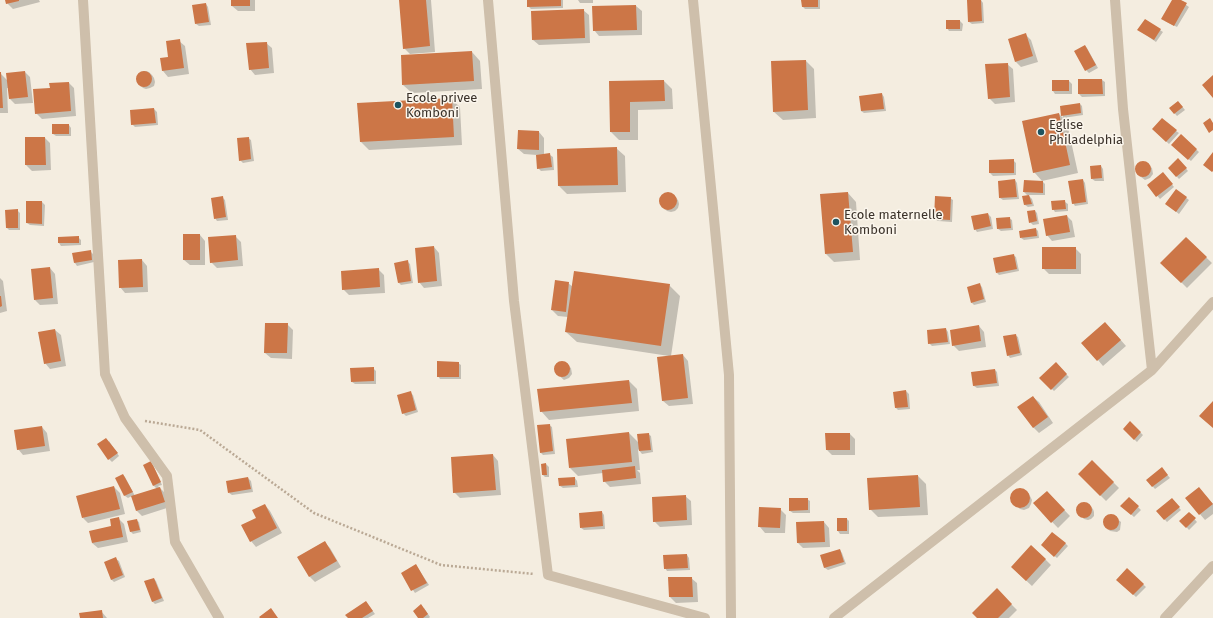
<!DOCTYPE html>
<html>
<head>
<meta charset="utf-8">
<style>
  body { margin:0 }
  canvas { display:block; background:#f4ede0 }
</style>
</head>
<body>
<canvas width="1213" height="618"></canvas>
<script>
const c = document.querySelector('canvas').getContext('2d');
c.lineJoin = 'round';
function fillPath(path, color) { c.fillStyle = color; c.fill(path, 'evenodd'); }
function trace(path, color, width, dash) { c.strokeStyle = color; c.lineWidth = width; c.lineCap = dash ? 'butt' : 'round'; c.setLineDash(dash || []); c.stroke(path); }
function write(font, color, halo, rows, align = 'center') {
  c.font = font + ' "Fira Sans",sans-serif'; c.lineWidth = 3; c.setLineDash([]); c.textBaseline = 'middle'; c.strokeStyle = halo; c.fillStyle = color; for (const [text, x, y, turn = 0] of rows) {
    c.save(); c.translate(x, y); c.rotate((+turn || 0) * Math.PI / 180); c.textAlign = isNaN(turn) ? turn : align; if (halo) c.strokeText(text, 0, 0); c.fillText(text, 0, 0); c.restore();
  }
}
fillPath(new Path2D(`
  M6 0H39L40 2 13 9 7 3Z
  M232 0H255V11H238L232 6Z
  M400 0H431L435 52 410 54 404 48Z
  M528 0H563V8L531 9 528 6Z
  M578 0H593V3H580Z
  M802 0H820V9H805L803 7Z
  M981 0 983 3 984 23 972 24 969 22Z
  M1173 0H1179L1189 7 1177 27 1165 21Z
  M206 4 208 7 211 25 199 26 196 24Z
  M636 6 642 11V35L599 36 594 30 593 7Z
  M583 10 589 15 590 43 539 45 533 40Z
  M960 21 963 24 962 31H949L947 28Z
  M1139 30H1160L1163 32 1156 42Z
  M1025 34 1031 40 1038 62 1021 67 1016 62Z
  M179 41 185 46 189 74 168 77 163 71 161 59 169 58Z
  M266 43 272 48 274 73 255 75 250 69Z
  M1085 46 1087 48 1098 68 1089 73 1086 70Z
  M472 52 480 61 482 89 412 93 403 85Z
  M806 61 814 69 816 118 783 120 774 112Z
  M1007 64 1013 69 1015 102 995 104 989 98Z
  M145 71 149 72 152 75 154 78 155 82 154 86 150 88 146 89 143 88 137 82V78L138 74 141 72Z
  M25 72 30 77 33 103 15 104 10 99 9 88H7L8 113H0V73L8 81Z
  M1079 80H1102L1105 82V96L1082 97 1079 94Z
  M664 81 672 89 673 109 638 110V140H619L611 132 610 82Z
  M1053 81H1069L1072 84V94H1055L1053 91Z
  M69 83 74 88 76 116 42 119 36 113 51 89Z
  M882 94 884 97 886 111 864 113 861 111Z
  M451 99 460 107 462 145 369 150 361 142 359 104Z
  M1080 104 1082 106 1083 115 1063 118 1067 123 1078 173 1042 181 1034 172 1059 114 1063 118 1061 106Z
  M1181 105 1185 110 1177 116 1170 108Z
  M154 109 157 112 158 125 135 127 132 124Z
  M69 125 71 128V136H56L53 134Z
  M1176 131 1179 133 1169 144 1156 132Z
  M539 132 544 138V155H550L553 157 554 170 541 171 538 168 537 155 524 154 518 149Z
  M1181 136 1199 152 1191 161 1175 148Z
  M26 138H45L50 143 51 170 32 171 26 165Z
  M248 138 251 140 254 161 243 163 240 160Z
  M616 148 625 156 626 192 567 194 559 186Z
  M1178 159 1188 171 1179 179 1169 168Z
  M1013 160 1016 163V175L993 176 990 173V161Z
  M1144 162 1152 168 1153 174 1150 178 1145 180 1137 174 1136 168 1139 163Z
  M1101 166 1103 169 1104 181H1095L1092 179Z
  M1165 176 1174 187 1160 199 1148 185Z
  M1015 180 1017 183 1019 199 1003 200 1000 198Z
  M1083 180 1085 183 1088 204 1075 206 1073 203Z
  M1025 181 1043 182 1045 184V195H1028L1032 199 1034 206 1028 207 1025 205 1028 196 1024 192Z
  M1176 190 1189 200 1179 214 1166 204Z
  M668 193 672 194 678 200 679 204 678 208 675 211 671 212 667 211 661 205 660 201 661 196 664 194Z
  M848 193 856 202 860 260 834 262 826 254Z
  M222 197 225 200 228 220 217 221 215 218Z
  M950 198 953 200 952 222 938 221 935 219Z
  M27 202H42L45 205 44 226 30 225 27 223Z
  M1065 202 1068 204V211L1055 212 1053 209Z
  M17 210 20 213V230H9L7 228Z
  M1035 211 1037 213 1039 224 1033 225 1030 222Z
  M988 214 991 217 993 229 977 232 975 229Z
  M1067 216 1072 221 1075 237 1052 241 1047 235Z
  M1009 218 1012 220 1013 230 1001 231 998 229Z
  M1036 229 1038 231 1039 238 1024 240 1021 238Z
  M200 235 205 241V265H190L184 260Z
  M235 236 241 242 243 266 217 268 211 262Z
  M78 237 81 240V245L61 246 59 243V238Z
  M1186 238 1212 263 1187 288 1162 263Z
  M434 247 439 253 442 286 424 288 419 282Z
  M1075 248 1081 254V274H1049L1043 268Z
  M90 251 93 254 94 262 77 266 75 263 73 254Z
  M1013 255 1016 257 1019 271 999 275 997 273Z
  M142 260 147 266 148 292 125 293 120 287Z
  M407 261 410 264 413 283 401 285 399 283Z
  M50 268 55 274 58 304 40 305 35 300Z
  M378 269 384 275 385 293 349 295 343 289Z
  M0 278 3 281 7 311 0 313Z
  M568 283 573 287 669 285 680 296 671 356 683 355 688 361 693 404 669 406 663 401 669 356 577 342 566 332 568 317 558 316 552 310Z
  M980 285 982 287 986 302 974 305 972 303Z
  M287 324 293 330 292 359 271 358 265 353Z
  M979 326 984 332 986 347 959 351 953 345Z
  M946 329 948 332 950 344 932 346 929 343Z
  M1111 329 1126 346 1103 366 1098 360Z
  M55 330 61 335 66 366 50 369 45 363Z
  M1015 335 1018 337 1022 355 1010 358 1008 355Z
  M563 362 571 368 572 374 569 378 564 380 556 373 555 368 558 363Z
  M458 363 461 365V379H440L438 376Z
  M1056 364 1069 377 1054 391 1041 378Z
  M373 368 376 371V384H355L352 382Z
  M995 370 997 372 999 386 977 388 974 386 973 373Z
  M629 381 637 389 639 411 549 420 541 411Z
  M906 391 909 394 910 409 898 410 896 408Z
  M410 392 413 395 418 412 406 416 403 413Z
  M1033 397 1039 402 1053 423 1039 433 1033 427Z
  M1130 422 1143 435 1137 442 1124 429Z
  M549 425 552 427 555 454 543 455 541 453Z
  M42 427 47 433 50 451 23 455 18 449Z
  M629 433 639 443 648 434 651 436 653 452 642 454 638 449 640 470H637L640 473 641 484 610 487 604 481 603 473 578 476 570 468Z
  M850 434 855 439V455H832L827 450Z
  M109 441 119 456 112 462 109 459Z
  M493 455 498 461 501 495 460 498 454 492Z
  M1092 461 1119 488 1106 501 1079 474Z
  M546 464 549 467V477H545L542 474Z
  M144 465H153L162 485 158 486 165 493 170 507 142 516 137 511 132 496 128 498 125 496 116 478 123 475 125 477 135 496 157 489 153 485Z
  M1164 471 1170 478 1155 489 1147 480Z
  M918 476 926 484 928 515 878 517 870 509Z
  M248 478 251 481 253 492 232 495 229 493Z
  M575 478 577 481 578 487 563 488 560 486Z
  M114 487 120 493 125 514 88 523 83 518Z
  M1019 489 1024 490 1028 493 1030 496 1032 500 1031 504 1029 508 1024 510 1020 509 1013 503 1012 499V494L1015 491Z
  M1047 492 1070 516 1058 528 1034 503Z
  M1204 494 1213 504V514L1205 520 1186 498Z
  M685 496 691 501 692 525 660 527 654 521Z
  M1129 498 1141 510 1134 517 1122 506Z
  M807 499 810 501V513H793L790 511Z
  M1172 500 1181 510 1167 522 1158 512Z
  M1084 503H1087L1093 509 1094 512V516L1091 519 1088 520 1084 519 1078 513 1077 510 1078 506 1080 504Z
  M265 505 270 511 282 533 256 547 251 541 258 518Z
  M780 509 786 515 785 533H765L760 527Z
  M602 512 604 515 605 529 584 530 581 528Z
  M1189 513 1197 522 1189 530 1181 521Z
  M1112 515 1115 517 1121 522 1120 530 1117 532 1110 531 1104 525V522L1105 518 1108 516Z
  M118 518 124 524 128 542 98 548 92 543 112 527Z
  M847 519 849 521V534H840L838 531Z
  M136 520 139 522 141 532 133 534 131 532Z
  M824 522 829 528 830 547 803 548 798 543Z
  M324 542 330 548 341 567 315 582 310 577 298 557Z
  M1065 543 1068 546 1057 558 1045 548Z
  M840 550 842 553 846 564 828 570 825 568 821 556Z
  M687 555 689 558 690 570 667 571 665 568Z
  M116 559 119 561 125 577 114 582 111 579Z
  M1045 559 1051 565 1032 586 1018 573Z
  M416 565 429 585 415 593 402 574Z
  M1127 570 1146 587 1136 597 1118 580Z
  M691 578 697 583 698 602 676 603 670 597Z
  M154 579 156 581 164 601 155 604 152 601Z
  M997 590 1017 610 1009 618H979Z
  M366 602 375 614 368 618H349Z
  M424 608 430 617 429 618H419Z
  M101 611 107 618H81Z`), '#0003');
fillPath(new Path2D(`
  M5 0H19V1L6 4Z
  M231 0H250V6H231Z
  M399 0H426L430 46 403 49Z
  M527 0H561V6L527 7Z
  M801 0H818V7H802Z
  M967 0H981L982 21 968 22Z
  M1172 0H1181L1187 3 1174 26 1161 19Z
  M206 3 209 22 195 24 192 5Z
  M636 5 637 30 593 31 592 6Z
  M584 9 585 38 532 40 531 11Z
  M1145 19 1161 29 1154 40 1137 30Z
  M946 20H960V29H946Z
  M1026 33 1033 56 1015 62 1008 39Z
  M180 39 184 68 162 71 160 58 168 57 166 41Z
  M267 42 269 68 249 70 246 43Z
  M1085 45 1096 65 1085 71 1074 51Z
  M472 51 474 81 402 85 401 55Z
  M806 60 808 110 773 112 771 61Z
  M1008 63 1010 97 988 99 985 64Z
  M136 79a8 8 0 1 1 16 0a8 8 0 1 1-16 0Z
  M25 71 28 97 9 99 6 73Z
  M0 72H1L3 108H0Z
  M1213 75V98L1202 85Z
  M1078 79H1102L1103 94H1078Z
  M664 80 665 101 630 102V132H610L609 81Z
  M1052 80H1069V91H1052Z
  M69 82 71 111 35 114 33 89 50 88 49 83Z
  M882 93 884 109 861 111 859 96Z
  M452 98 454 137 360 142 357 103Z
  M1178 101 1183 107 1174 114 1169 108Z
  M1080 103 1081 113 1061 116 1060 106Z
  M154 108 156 123 131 125 130 110Z
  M1059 113 1070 165 1033 173 1022 121Z
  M1162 118 1177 130 1166 142 1152 129Z
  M1210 118 1213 123V130L1209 133 1203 123Z
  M52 124H69V134H52Z
  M518 130 539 131V150L517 149Z
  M1181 134 1197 149 1188 160 1171 145Z
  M25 137H45L46 165H25Z
  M249 137 251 159 239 161 237 138Z
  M617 147 618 185 558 186 557 149Z
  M1213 152V171L1212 172 1203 165Z
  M550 153 552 167 537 169 536 155Z
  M1178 158 1187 168 1176 177 1168 168Z
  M1014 159V173H989V160Z
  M1135 169a8 8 0 1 1 16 0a8 8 0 1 1-16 0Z
  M1101 165 1102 178 1091 179 1090 166Z
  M1163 172 1173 184 1156 197 1147 185Z
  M1015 179 1017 197 999 198 998 181Z
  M1083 179 1086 202 1072 204 1068 181Z
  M1024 180 1043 181V193L1023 192Z
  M1176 189 1187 197 1176 212 1165 204Z
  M848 192 853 252 825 254 820 194Z
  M659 201a9 9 0 1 1 18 0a9 9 0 1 1-18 0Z
  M1029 195 1032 204 1024 205 1022 196Z
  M223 196 226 217 214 219 211 198Z
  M935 196 951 197 950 220 934 219Z
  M1065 200 1066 209 1052 210 1051 201Z
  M26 201H42V224L26 223Z
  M18 209V228H6L5 210Z
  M1035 210 1037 221 1029 223 1027 211Z
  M988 213 991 226 974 230 971 216Z
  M1067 215 1070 232 1046 236 1043 219Z
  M1010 217 1011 228 997 229 996 218Z
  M1036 228 1037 236 1020 238 1019 231Z
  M183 234H200V260H183Z
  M236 235 238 260 210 263 208 237Z
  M79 236V243H58V237Z
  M1186 237 1207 257 1181 283 1160 263Z
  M434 246 437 281 418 283 415 248Z
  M1042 247H1076V269H1042Z
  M91 250 92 260 74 263 72 253Z
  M1014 254 1017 269 996 273 993 258Z
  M142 259 143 287 119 288 118 260Z
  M408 260 411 281 398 283 394 263Z
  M50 267 53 298 34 300 31 269Z
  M379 268 380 287 342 290 341 271Z
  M574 271 670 284 661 346 565 332Z
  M555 280 569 282 566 312 551 310Z
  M980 283 984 299 971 303 967 287Z
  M0 296H1L2 306 0 307Z
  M1105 322 1121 340 1097 361 1081 343Z
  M265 323H288L287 353H264Z
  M979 325 981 341 952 346 950 330Z
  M946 328 948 342 928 344 927 330Z
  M55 329 61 361 44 364 38 332Z
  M1016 334 1020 353 1007 356 1003 336Z
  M683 354 688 398 662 401 657 357Z
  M437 361 459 362V377H437Z
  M554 369a8 8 0 1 1 16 0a8 8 0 1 1-16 0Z
  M1056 362 1067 374 1051 390 1039 378Z
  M374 367V381L351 382 350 368Z
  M995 369 997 383 973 386 971 372Z
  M629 380 632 403 540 412 537 389Z
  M906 390 908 407 895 408 893 392Z
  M411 391 416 410 402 414 397 395Z
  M1033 396 1048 417 1033 428 1017 407Z
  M1213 401V428L1199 416Z
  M1130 421 1141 432 1134 440 1123 429Z
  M550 424 553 451 540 453 537 425Z
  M42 426 45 446 17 450 14 430Z
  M629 432 632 462 569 468 566 439Z
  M649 433 651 450 639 451 637 434Z
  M825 433H850V450H826Z
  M106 438 118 453 108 460 97 444Z
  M493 454 496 490 453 493 451 457Z
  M1092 460 1114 482 1100 496 1078 474Z
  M151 461 161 482 153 486 143 465Z
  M546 463 547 475H542L541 464Z
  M635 466 636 478 603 482 602 470Z
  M1162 467 1168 475 1152 487 1146 480Z
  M123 474 133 492 124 496 115 478Z
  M918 475 920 507 869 510 867 478Z
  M248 477 251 489 228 493 226 481Z
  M575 477V485L559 486 558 478Z
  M114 486 120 509 82 518 76 496Z
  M160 487 165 502 136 511 131 496Z
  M1199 487 1213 504 1199 515 1185 498Z
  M1010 498a10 10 0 1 1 20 0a10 10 0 1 1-20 0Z
  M1047 491 1065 510 1051 523 1033 503Z
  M686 495 687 520 653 522 652 497Z
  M1129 497 1139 506 1131 515 1120 506Z
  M789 498H808V510L789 511Z
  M1172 498 1180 507 1164 520 1156 511Z
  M1076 510a8 8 0 1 1 16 0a8 8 0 1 1-16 0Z
  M265 504 277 528 250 542 241 525 256 518 252 510Z
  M759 507 781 508 780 528 758 527Z
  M602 511 603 526 580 528 579 513Z
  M1189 512 1196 518 1186 528 1179 521Z
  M1103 522a8 8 0 1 1 16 0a8 8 0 1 1-16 0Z
  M119 517 123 537 92 543 89 531 111 526 110 519Z
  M837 518H847V531H837Z
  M137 519 140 530 130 532 127 521Z
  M824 521 825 542 797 543 796 522Z
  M1052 532 1066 543 1054 557 1041 545Z
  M325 541 337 561 309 577 297 557Z
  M1031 545 1046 559 1026 581 1011 567Z
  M840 549 844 562 824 568 820 555Z
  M687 554 688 568 664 569 663 555Z
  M116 557 123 575 111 580 104 562Z
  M416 564 427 583 411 591 401 573Z
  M1127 568 1144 584 1133 595 1116 580Z
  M668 577H692L693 597H669Z
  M154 578 162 598 152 602 144 581Z
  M997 588 1012 604 998 618H977L972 613Z
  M366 601 373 611 362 618H348L345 615Z
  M421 604 428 614 423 618H418L413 611Z
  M271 608 278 618H260L259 617Z
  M102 610 103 618H80L79 613Z`), '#cc7647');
trace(new Path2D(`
  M145 421 200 430 314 513 441 565 534 574`), '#baa995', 2.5, [2, 2]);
trace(new Path2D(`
  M83 0 105 374 125 418 167 476 175 542 219 618
  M488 0 514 301 548 575 705 618
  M693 0 729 375 731 618
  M1115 0 1123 109 1152 370
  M834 618 1152 370 1213 302
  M1165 618 1213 566`), '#cebfab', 10);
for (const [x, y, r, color] of [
  [398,105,4,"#1d535f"],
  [1041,132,4,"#1d535f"],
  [836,222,4,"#1d535f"]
]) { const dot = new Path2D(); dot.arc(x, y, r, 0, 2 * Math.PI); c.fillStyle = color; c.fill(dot); trace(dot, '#fbf6ed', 1.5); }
write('13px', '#3b322a', '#fbf6ed', [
  ["Ecole privee",406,98],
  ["Komboni",406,113],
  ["Eglise",1049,125],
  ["Philadelphia",1049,140],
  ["Ecole maternelle",844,215],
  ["Komboni",844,230]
], 'left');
</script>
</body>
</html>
